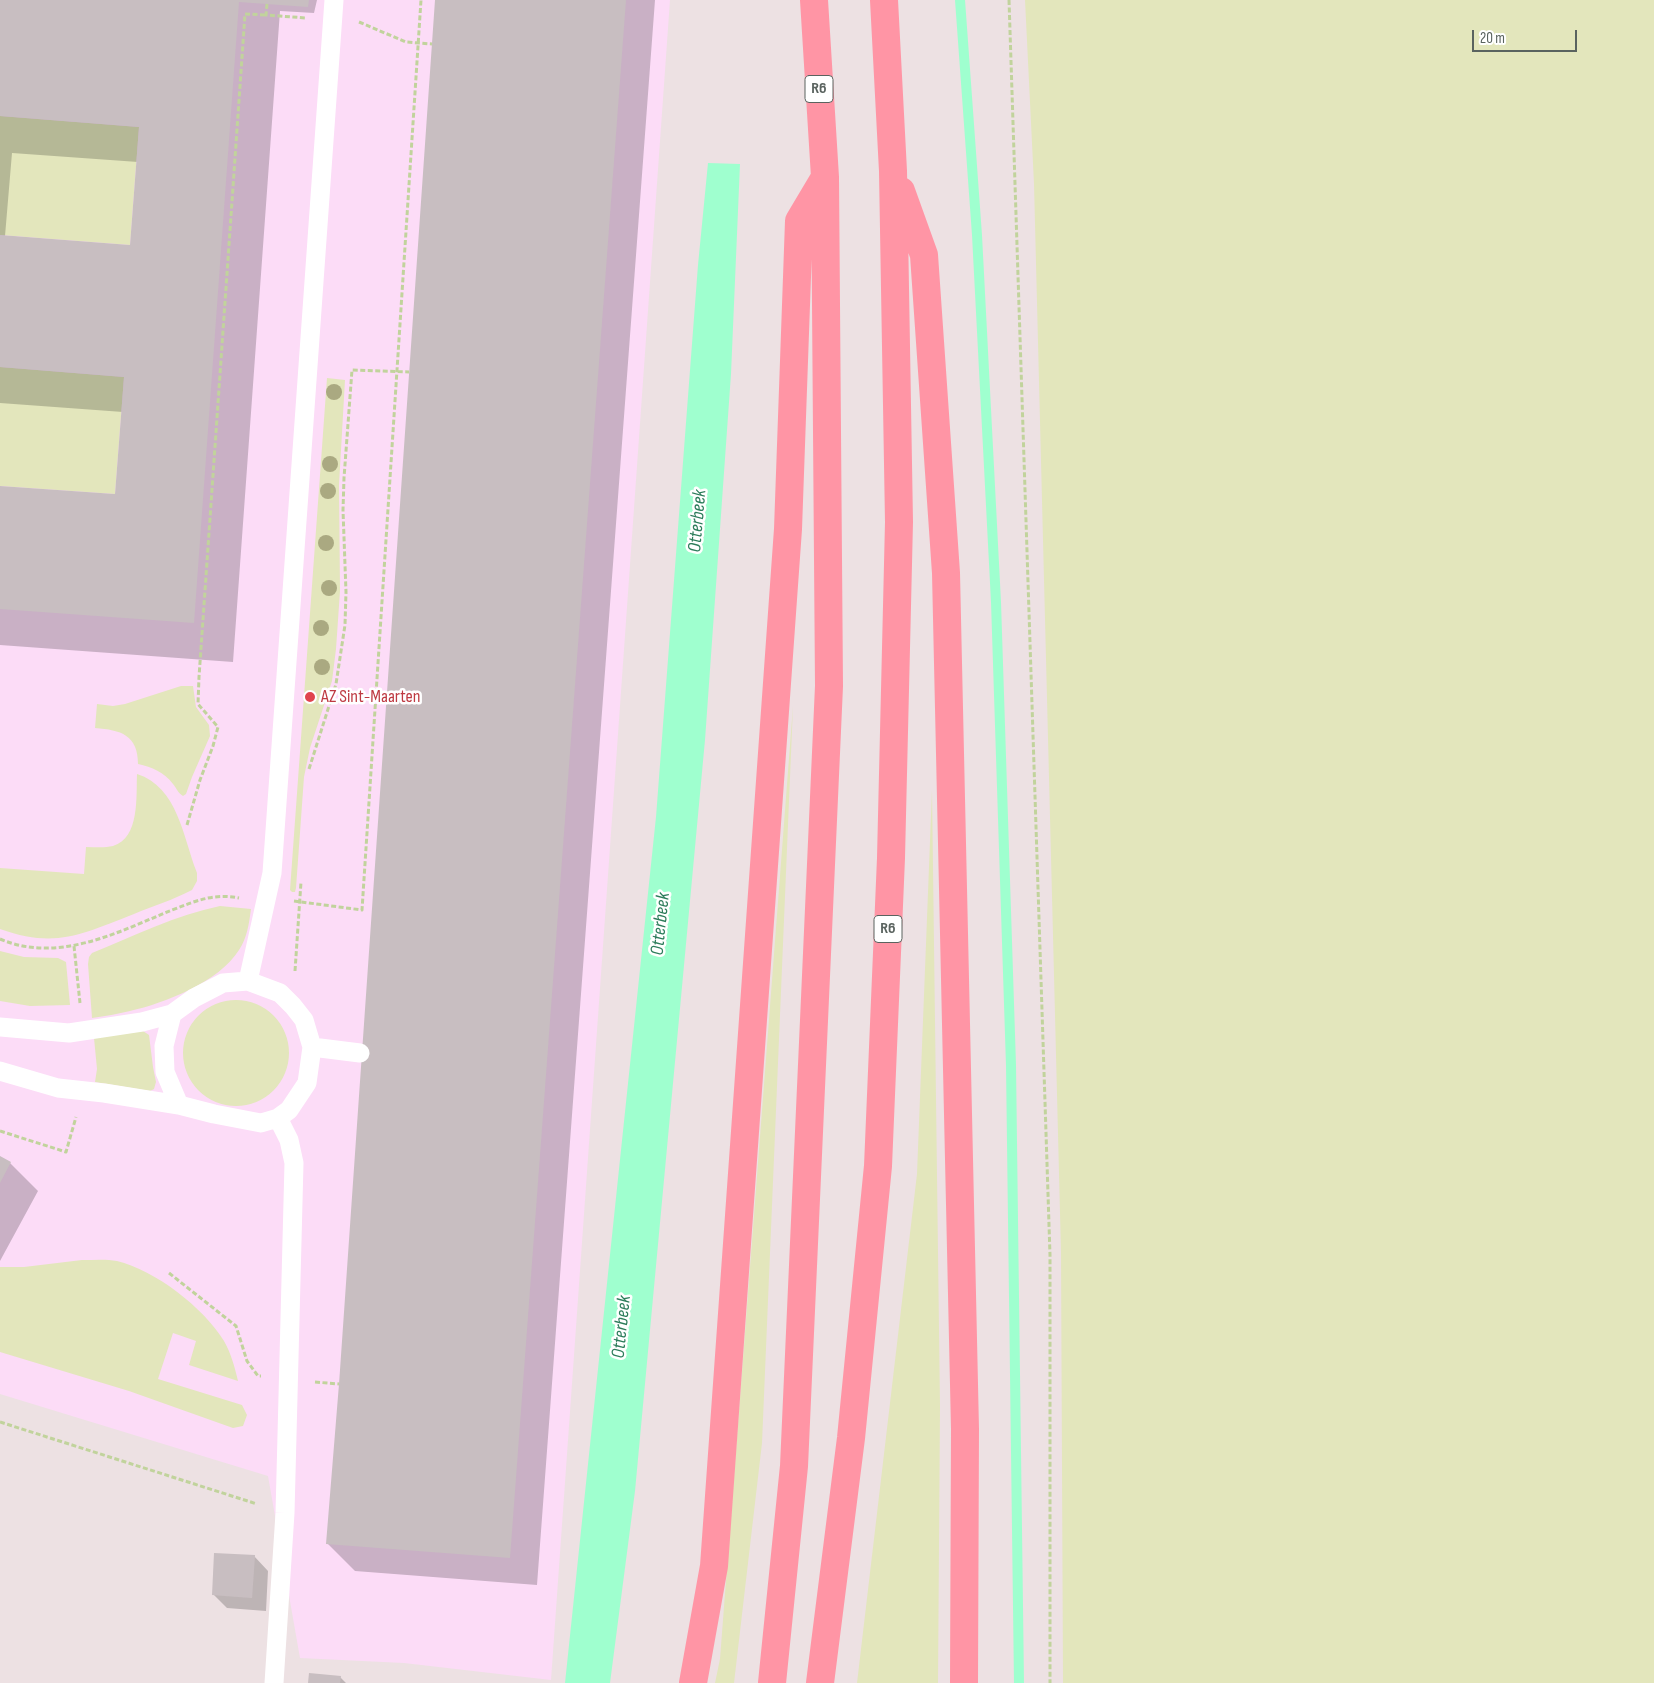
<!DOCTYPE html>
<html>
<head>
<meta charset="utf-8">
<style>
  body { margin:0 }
  #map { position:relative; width:1654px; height:1683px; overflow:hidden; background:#ede1e3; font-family:"Sofia Sans Condensed",sans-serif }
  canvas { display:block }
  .scale { position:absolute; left:1472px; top:30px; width:105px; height:22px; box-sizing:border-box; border:2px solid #5a635f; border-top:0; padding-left:6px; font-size:15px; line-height:18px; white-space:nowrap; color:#5a635f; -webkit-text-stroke:4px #fff; paint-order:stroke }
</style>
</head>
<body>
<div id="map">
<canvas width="1654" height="1683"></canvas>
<div class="scale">20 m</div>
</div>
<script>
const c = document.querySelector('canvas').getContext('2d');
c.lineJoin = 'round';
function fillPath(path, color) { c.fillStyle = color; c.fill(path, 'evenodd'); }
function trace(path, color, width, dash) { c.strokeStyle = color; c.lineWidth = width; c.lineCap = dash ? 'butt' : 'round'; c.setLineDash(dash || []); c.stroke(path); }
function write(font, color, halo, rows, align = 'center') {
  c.font = font + ' "Sofia Sans Condensed",sans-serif'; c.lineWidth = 5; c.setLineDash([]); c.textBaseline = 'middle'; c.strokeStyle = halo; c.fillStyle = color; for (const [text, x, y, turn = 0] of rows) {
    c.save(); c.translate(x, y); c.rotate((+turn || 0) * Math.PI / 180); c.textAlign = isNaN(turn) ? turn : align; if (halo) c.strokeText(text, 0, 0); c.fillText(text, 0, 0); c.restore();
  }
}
fillPath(new Path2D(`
  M0 0H670L551 1680 404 1663 300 1658 268 1476 0 1394Z`), '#fcdcf7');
fillPath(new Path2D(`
  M1025 0H1654V1683H1063L1061 1252 1034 184Z
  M0 116 139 127 130 245 0 235Z
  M0 367 124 377 115 494 0 486Z
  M327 378 345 380 339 485 340 591 336 649 332 681 310 748 304 777 296 888 295 892H292L290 890Z
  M181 686H193L196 707 209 725 210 736 192 777 186 794 183 796C178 793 177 789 173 784 164 772 152 767 138 764 138 735 121 730 95 728L97 704 113 706 125 704Z
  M793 706 762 1443 734 1683H715L720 1659Z
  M137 774C178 787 183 837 197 873V881L192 890C173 900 153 906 134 914 82 934 56 949 0 929V868L84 874 86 847C95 847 105 848 113 846 140 838 136 796 137 774Z
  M932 790 940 1406 938 1683H857L917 1174Z
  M220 906 251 909C249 924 247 938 239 950 219 982 165 1003 130 1011 118 1014 105 1016 92 1018L88 964 89 957 92 953C134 936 176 915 220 906Z
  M0 951 24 957 58 958 66 962 70 1005 30 1006 0 1001Z
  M183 1053a53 53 0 1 1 106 0a53 53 0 1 1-106 0Z
  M143 1031 149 1035 153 1067 156 1082 154 1089 150 1091 95 1082 97 1069 94 1038Z
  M82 1260C94 1260 107 1259 117 1261 155 1270 204 1308 224 1341 231 1353 235 1368 238 1381L189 1365 196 1341 173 1333 158 1379 242 1405 247 1415 243 1426 233 1428 129 1391 0 1352V1267H24Z`), '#e3e6bc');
fillPath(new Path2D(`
  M708 163 740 164 731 374 705 740 635 1491 610 1683H565L656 817 698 265Z`), '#9fffcf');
fillPath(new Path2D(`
  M0 0H317L314 13 280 11 233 662 0 645V487L116 496 123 412 0 403ZM12 153 138 162 131 246 5 236Z
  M437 0H655L537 1585 355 1571 327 1543 340 1385Z
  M0 1158 10 1163 38 1191 0 1261Z
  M254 1556 268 1571 266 1611 227 1608 213 1594Z
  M340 1677 346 1683H310Z`), '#0003');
trace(new Path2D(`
  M960 0 977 235 996 602 1011 1065 1019 1683`), '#9fffcf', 10);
fillPath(new Path2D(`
  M0 0H309L308 7 239 2 194 623 0 609V486L115 494 124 377 0 367V235L130 245 139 127 0 116Z
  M435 0H626L510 1558 326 1544 339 1384Z
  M0 1156 11 1162 0 1183Z
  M214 1553 255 1555 252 1598 212 1595Z
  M309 1673 341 1676 340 1683H308Z`), '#c8bec1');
trace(new Path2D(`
  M1009 0 1050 1255V1683
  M267 4 266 15 306 18
  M359 22 406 42 432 44
  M309 769 336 684 345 625 346 592 343 510 344 478 352 370 409 372
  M187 825 200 780 213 746 218 727 198 704 199 677 245 14 266 15
  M294 901 362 910 421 0
  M0 939C59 964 118 932 172 910 196 901 213 893 239 898
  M74 946 80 1003
  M295 971 301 882
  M0 1131 66 1152 76 1117
  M169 1273 236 1326 247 1361 258 1376H261
  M315 1382 339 1384
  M0 1422 257 1504`), '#c1d39c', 3, [5, 2.5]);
trace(new Path2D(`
  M248 981 272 873 334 0
  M172 1014 164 1046 165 1072 179 1105
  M0 1027 69 1033 142 1022 172 1014 194 998 223 983 248 981 280 993 293 1006 304 1020 312 1047 307 1083 289 1110 278 1118 261 1123 214 1114 179 1105 104 1093 58 1088 0 1071
  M312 1047 360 1053
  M274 1683 285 1513 294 1163 289 1140 278 1118`), '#fff', 19);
trace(new Path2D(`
  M901 191 924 255 946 573 965 1429 964 1683
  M693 1683 714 1566 788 529 799 221 824 179
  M772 1683 794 1466 829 686 825 177 814 0
  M820 1683 851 1438 878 1166 891 858 899 522 893 171 884 0`), '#ff95a5', 28);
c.fillStyle = '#aaa981';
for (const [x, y] of [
  [334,392],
  [330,464],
  [328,491],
  [326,543],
  [329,588],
  [321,628],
  [322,667]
]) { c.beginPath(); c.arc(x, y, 8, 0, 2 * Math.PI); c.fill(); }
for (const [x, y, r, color] of [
  [310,697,6,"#e0444e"]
]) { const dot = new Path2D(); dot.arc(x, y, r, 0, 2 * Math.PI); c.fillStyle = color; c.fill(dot); trace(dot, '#fff', 2); }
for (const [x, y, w] of [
  [819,89,28],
  [888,929,28]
]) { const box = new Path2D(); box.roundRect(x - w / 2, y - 13.5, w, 27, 4); c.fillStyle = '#fff'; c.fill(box); trace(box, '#5a635f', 1); }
write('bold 16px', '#5a635f', null, [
  ["R6",819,89],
  ["R6",888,929]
]);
write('18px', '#be3a42', '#fff', [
  ["AZ Sint-Maarten",321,697]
], 'left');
write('italic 19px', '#2d7d5b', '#fff', [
  ["Otterbeek",698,521,-85],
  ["Otterbeek",661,924,-84],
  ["Otterbeek",622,1327,-84]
]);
</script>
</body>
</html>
